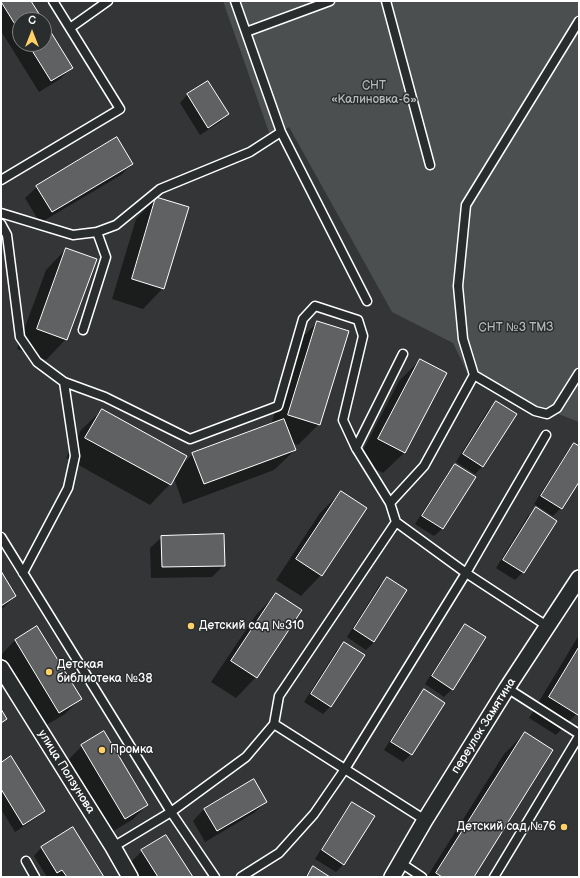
<!DOCTYPE html>
<html>
<head>
<meta charset="utf-8">
<style>
  body { margin:0 }
  #map { position:relative; width:580px; height:878px; overflow:hidden; background:#333536; font-family:"Balsamiq Sans",sans-serif }
  canvas { display:block }
  .frame { position:absolute; inset:0; border:2px solid #fff; pointer-events:none }
  .north { position:absolute; left:12px; top:12px; width:40px; height:40px; box-sizing:border-box; background:#2a2d2e; border:1px solid #7f8182; border-radius:50%; rotate:0deg; font-size:11px; font-weight:700; line-height:16px; text-align:center; color:#fff }
  .north::after { content:''; display:block; margin:auto; width:14px; height:18px; background:#ffd166; clip-path:polygon(50% 0,100% 100%,50% 72%,0 100%) }
</style>
</head>
<body>
<div id="map">
<canvas width="580" height="878"></canvas>
<div class="frame"></div>
<div class="north">С</div>
</div>
<script>
const c = document.querySelector('canvas').getContext('2d');
c.lineJoin = 'round';
function fillPath(path, color) { c.fillStyle = color; c.fill(path, 'evenodd'); }
function trace(path, color, width, dash) { c.strokeStyle = color; c.lineWidth = width; c.lineCap = dash ? 'butt' : 'round'; c.setLineDash(dash || []); c.stroke(path); }
function write(font, color, halo, rows, align = 'center') {
  c.font = font + ' "Balsamiq Sans",sans-serif'; c.lineWidth = 3; c.setLineDash([]); c.textBaseline = 'middle'; c.strokeStyle = halo; c.fillStyle = color; for (const [text, x, y, turn = 0] of rows) {
    c.save(); c.translate(x, y); c.rotate((+turn || 0) * Math.PI / 180); c.textAlign = isNaN(turn) ? turn : align; if (halo) c.strokeText(text, 0, 0); c.fillText(text, 0, 0); c.restore();
  }
}
fillPath(new Path2D(`
  M223 1H579V422L471 380 453 343 392 312 289 127 271 138Z`), '#4c4f50');
fillPath(new Path2D(`
  M1 1H30L42 20H20V44H44V23L71 68 60 79 39 92 1 31Z
  M208 82 228 114 220 122 200 135 180 103 187 95Z
  M132 164 121 175 40 223 25 198 37 187Z
  M156 198 163 288 143 309 112 299 136 219Z
  M66 249V339L46 360 17 349 46 270Z
  M317 323 319 424 298 445 292 443 295 450 274 470 183 504 174 478 170 484 150 505 66 458 81 430 102 410 182 465 193 454 271 425 296 343Z
  M420 360 445 374 404 453 383 473 358 460 399 381Z
  M496 403 483 466 475 474 456 462 488 410Z
  M574 444 579 447V480L561 508 553 516 534 504 567 452Z
  M455 465 475 477 442 529 434 536 415 524 448 473Z
  M341 492 365 508 321 575 301 596 276 580 320 513Z
  M536 509 555 521 523 572 515 580 496 568 528 516Z
  M162 537 224 565 212 577 151 578 150 548Z
  M1 573 15 596 1 610Z
  M387 578 406 590 374 642 366 650 347 637 379 586Z
  M276 594 256 677 236 698 211 682 256 615Z
  M465 625 452 689 444 697 425 684 458 633Z
  M37 627 80 699 65 714 43 727 1 657V655L15 640Z
  M579 635V711L556 735 529 718Z
  M344 643 331 706 323 714 304 702 336 651Z
  M424 691 411 754 403 762 384 750 417 698Z
  M525 733 473 877H427L504 754Z
  M82 746 147 805 132 820 110 833 67 761Z
  M1 764 44 811 36 818 15 832 1 809Z
  M266 802 254 813 205 842 193 821 204 809Z
  M352 803 344 864 336 872 315 859 345 811Z
  M73 829 103 877H47L34 856 41 848Z
  M142 851 192 877H125L121 872Z
  M313 868 328 877H305Z`), '#0007');
const building = new Path2D(`
  M1 1H31L43 20H20V32Z
  M44 21 73 68 51 81 28 44H44Z
  M208 81 229 114 208 128 187 94Z
  M117 137 133 164 52 212 36 186Z
  M156 197 189 207 164 289 132 279Z
  M66 248 97 259 67 340 37 329Z
  M317 321 349 331 320 425 288 415Z
  M420 359 447 373 405 453 378 439Z
  M496 401 517 414 483 467 463 454Z
  M102 409 187 456 171 485 85 438Z
  M284 419 296 450 204 484 192 453Z
  M574 443 579 446V482L562 509 541 496Z
  M455 464 476 477 443 529 422 516Z
  M341 491 367 508 322 576 296 559Z
  M536 507 557 521 524 573 503 560Z
  M224 534 225 566 162 567 161 536Z
  M1 571 16 596 1 606Z
  M387 577 407 590 374 642 354 629Z
  M276 593 302 610 257 678 231 661Z
  M465 624 486 637 453 690 432 676Z
  M37 626 82 699 59 713 15 640Z
  M344 642 365 655 331 707 311 694Z
  M579 647V713L578 715 549 697Z
  M424 689 445 703 412 755 391 742Z
  M1 709 7 719 1 723Z
  M104 731 148 805 125 819 81 745Z
  M525 732 553 750 474 877H442L436 873Z
  M11 756 45 811 23 825 1 789V763Z
  M254 779 267 802 217 831 204 809Z
  M352 802 375 816 344 865 322 850Z
  M73 827 104 877H67L62 870 57 873 41 847Z
  M166 835 193 877H158L141 850Z
  M313 866 330 877H307Z`);
fillPath(building, '#5f6162');
trace(building, '#fff', 1);
const lane = new Path2D(`
  M235 1 281 132 367 301
  M386 1 430 165
  M70 28 108 1
  M246 32 330 1
  M1 180 120 109 53 1
  M1 213 73 235 97 232 116 225 160 189 250 152 281 132
  M1 224 7 235 20 337 37 362 64 382 105 397 190 439 278 406 303 319 315 306 358 320 363 336 343 420 356 448 390 503 396 522 466 573 547 626
  M83 330 106 257 97 232
  M474 375 535 411 547 414 557 408 579 373
  M356 448 403 354
  M390 503 424 466 474 375 463 339 458 286 466 205 579 21
  M1 537 171 812 215 877
  M23 573 68 488 75 456 64 382
  M507 688 579 734
  M274 724 279 696 396 522
  M113 847 171 812 246 757 274 724 425 820
  M26 861 35 877
  M401 863 422 877
  M241 877 279 853 314 814 345 769 466 573 546 435
  M494 877 579 736`);
const street = new Path2D(`
  M1 668 113 847 130 877
  M392 877 425 820 507 688 579 578`);
trace(lane, '#fff', 11);
trace(street, '#fff', 18);
trace(lane, '#2a2d2e', 8);
trace(street, '#2a2d2e', 15);
for (const [x, y, r, color] of [
  [191,626,4,"#ffd166"],
  [49,672,4,"#ffd166"],
  [102,750,4,"#ffd166"],
  [564,827,4,"#ffd166"]
]) { const dot = new Path2D(); dot.arc(x, y, r, 0, 2 * Math.PI); c.fillStyle = color; c.fill(dot); trace(dot, '#2a2d2e', 1.5); }
write('12px', '#b7b9b9', '#2a2d2e', [
  ["СНТ",374,86],
  ["«Калиновка-6»",374,100],
  ["СНТ №3 ТМЗ",516,328]
]);
write('12px', '#fff', '#2a2d2e', [
  ["Детский сад №310",199,626],
  ["Детская",57,665],
  ["библиотека №38",57,679],
  ["Промка",110,750],
  ["Детский сад №76",556,827,"right"]
], 'left');
write('12px', '#fff', '#2a2d2e', [
  ["переулок Замятина",484,726,-58],
  ["улица Ползунова",66,772,58]
]);
</script>
</body>
</html>
